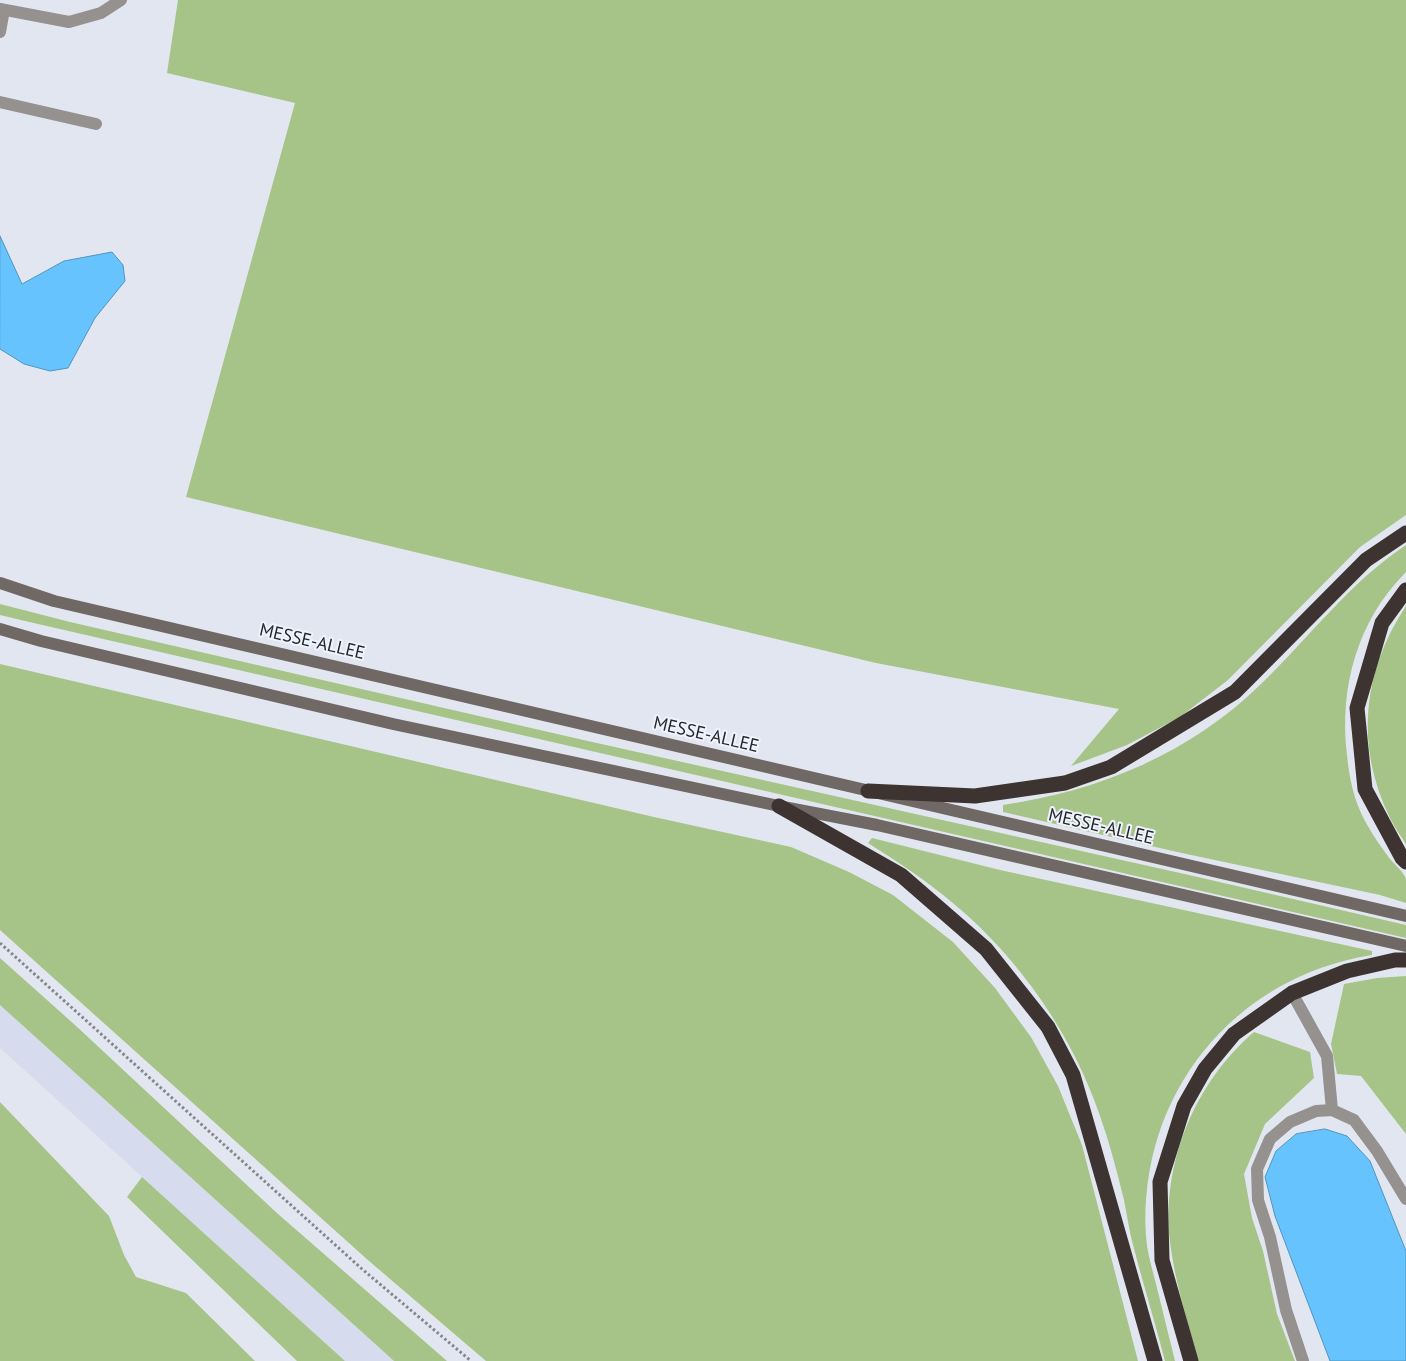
<!DOCTYPE html>
<html>
<head>
<meta charset="utf-8">
<style>
  body { margin:0 }
  canvas { display:block; background:#e2e6f0 }
</style>
</head>
<body>
<canvas width="1406" height="1361"></canvas>
<script>
const c = document.querySelector('canvas').getContext('2d');
c.lineJoin = 'round';
function fillPath(path, color) { c.fillStyle = color; c.fill(path, 'evenodd'); }
function trace(path, color, width, dash) { c.strokeStyle = color; c.lineWidth = width; c.lineCap = dash ? 'butt' : 'round'; c.setLineDash(dash || []); c.stroke(path); }
function write(font, color, halo, rows, align = 'center') {
  c.font = font + ' "PT Sans",sans-serif'; c.lineWidth = 4; c.setLineDash([]); c.textBaseline = 'middle'; c.strokeStyle = halo; c.fillStyle = color; for (const [text, x, y, turn = 0] of rows) {
    c.save(); c.translate(x, y); c.rotate((+turn || 0) * Math.PI / 180); c.textAlign = isNaN(turn) ? turn : align; if (halo) c.strokeText(text, 0, 0); c.fillText(text, 0, 0); c.restore();
  }
}
fillPath(new Path2D(`
  M0 1005 394 1361H345L0 1048Z`), '#d6dced');
fillPath(new Path2D(`
  M178 0H1406V515L1360 547 1228 680 1180 717 1127 745 1071 766 1119 709 876 663 186 497 295 103 167 73Z
  M1406 545V572C1357 621 1339 688 1347 755 1349 777 1354 801 1365 821 1372 834 1381 847 1390 859 1395 865 1405 873 1406 880 1406 887 1406 896 1406 903L1380 895 1177 852 1003 812V805C1099 791 1191 753 1261 684 1309 638 1350 582 1406 545Z
  M0 604 70 622 579 739 1189 875 1406 925V938L25 621 0 615Z
  M1406 606V844C1401 836 1394 827 1390 818 1355 746 1362 672 1406 606Z
  M0 664 654 817 791 847 849 872 893 895 953 942 995 988 1031 1037 1058 1086 1082 1145 1138 1361H486L369 1261 0 930Z
  M872 838 1000 870 1372 951V955C1233 977 1138 1095 1146 1236 1147 1253 1153 1271 1157 1288 1163 1312 1169 1337 1175 1361H1165C1155 1322 1143 1284 1133 1245 1129 1230 1127 1215 1124 1200 1117 1172 1110 1144 1100 1116 1073 1036 1020 959 954 904 927 881 898 862 868 843Z
  M0 958 75 1025 278 1214 447 1361H394L0 1005Z
  M1406 976V1134L1361 1076 1337 1074 1331 1044 1344 984 1377 978Z
  M1254 1032 1310 1052 1314 1078 1265 1124 1244 1174 1252 1218 1263 1251 1277 1314 1295 1361H1198C1188 1322 1175 1283 1170 1242 1161 1164 1195 1082 1254 1032Z
  M0 1102 109 1216 124 1255 136 1277 186 1293 255 1361H0Z
  M142 1177 345 1361H297L127 1197Z`), '#a7c488');
const water = new Path2D(`
  M0 236 22 284 64 261 112 252 123 265 125 281 95 318 68 368 50 371 24 364 0 349Z
  M1325 1129 1347 1136 1370 1161 1406 1251V1361H1330L1275 1216 1265 1177 1276 1151 1296 1134Z`);
fillPath(water, '#66c3fe');
trace(water, '#5294be', 1);
trace(new Path2D(`
  M0 943 362 1269 471 1361`), '#83868d', 3, [2.5, 2.5]);
trace(new Path2D(`
  M0 9 69 22 101 13 121 0
  M0 32 4 10
  M0 102 96 124
  M1292 993 1327 1056 1332 1110
  M1303 1361 1286 1310 1270 1237 1258 1200 1257 1169 1270 1139 1290 1122 1316 1111 1332 1110 1354 1120 1377 1151 1406 1199`), '#95918f', 12);
trace(new Path2D(`
  M0 583 54 601C505 704 955 812 1406 916
  M0 629 41 641 393 724 779 806 877 825 1406 946`), '#6f6865', 12);
trace(new Path2D(`
  M1406 590 1382 623 1357 708 1365 789 1402 858 1406 862
  M868 791 975 796 1065 783 1111 767 1235 692 1366 560 1406 533
  M779 806 901 875 986 949 1048 1027 1073 1075 1155 1361
  M1191 1361 1162 1260 1160 1182 1184 1106 1205 1069 1234 1034 1292 993 1347 971 1395 960H1406`), '#3d3431', 15);
write('18px', '#25272a', '#eff3fd', [
  ["MESSE-ALLEE",312,642,13],
  ["MESSE-ALLEE",706,735,13],
  ["MESSE-ALLEE",1101,827,13]
]);
</script>
</body>
</html>
